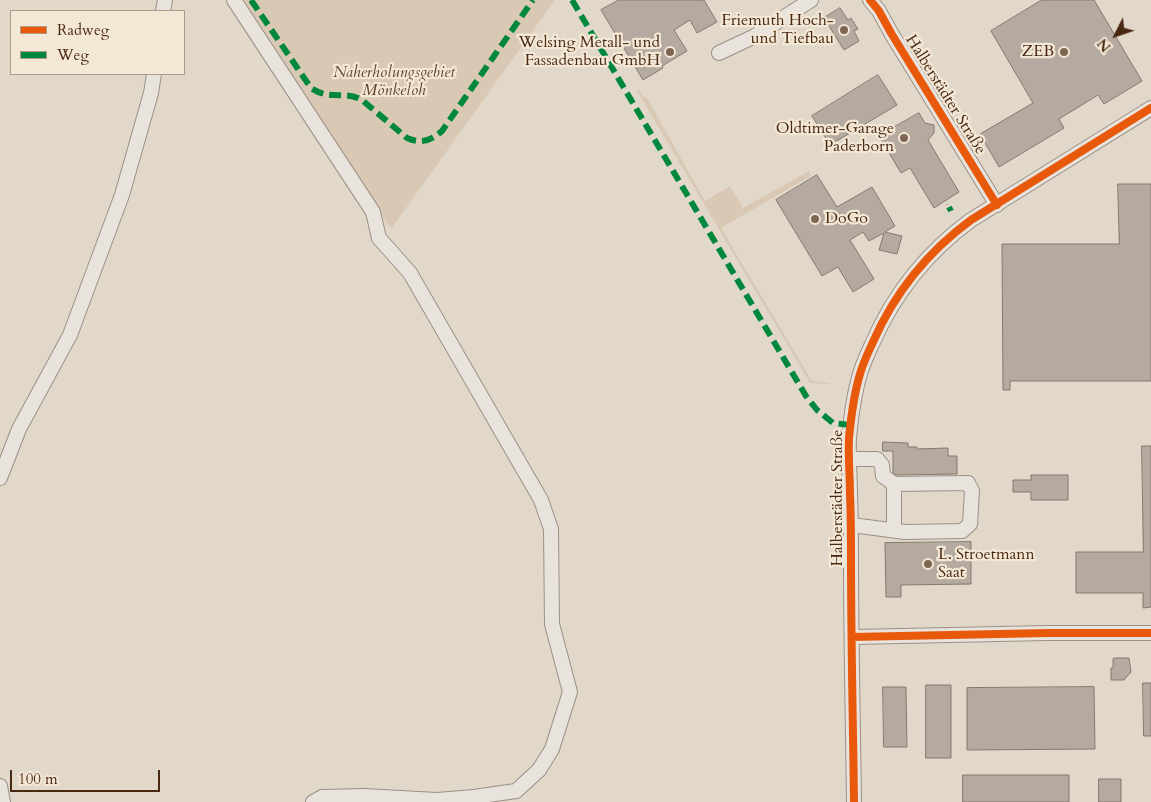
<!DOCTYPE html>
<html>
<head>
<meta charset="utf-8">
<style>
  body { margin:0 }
  #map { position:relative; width:1151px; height:802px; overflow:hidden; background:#e2d8ca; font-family:Cardo,serif }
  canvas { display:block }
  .legend { position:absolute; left:10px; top:10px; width:175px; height:65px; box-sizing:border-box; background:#f3e7d5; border:1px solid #af9b87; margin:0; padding:6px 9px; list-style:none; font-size:15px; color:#492812 }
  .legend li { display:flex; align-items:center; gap:10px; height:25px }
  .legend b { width:25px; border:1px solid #af9b87 }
  .north { position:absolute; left:1091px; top:10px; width:50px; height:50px; -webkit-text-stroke:4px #f3e7d5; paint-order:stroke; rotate:229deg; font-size:14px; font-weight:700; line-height:20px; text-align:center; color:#492812 }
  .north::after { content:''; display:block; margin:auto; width:18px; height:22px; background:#492812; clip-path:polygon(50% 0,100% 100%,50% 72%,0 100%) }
  .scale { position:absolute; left:10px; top:770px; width:150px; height:22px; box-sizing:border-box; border:2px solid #492812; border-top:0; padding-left:6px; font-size:15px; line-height:18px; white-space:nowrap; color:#492812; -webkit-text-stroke:4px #f3e7d5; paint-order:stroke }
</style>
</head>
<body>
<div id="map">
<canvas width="1151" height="802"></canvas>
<ul class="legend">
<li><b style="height:6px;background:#e8590c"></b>Radweg</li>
<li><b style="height:6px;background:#00873e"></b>Weg</li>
</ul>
<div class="north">N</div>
<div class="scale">100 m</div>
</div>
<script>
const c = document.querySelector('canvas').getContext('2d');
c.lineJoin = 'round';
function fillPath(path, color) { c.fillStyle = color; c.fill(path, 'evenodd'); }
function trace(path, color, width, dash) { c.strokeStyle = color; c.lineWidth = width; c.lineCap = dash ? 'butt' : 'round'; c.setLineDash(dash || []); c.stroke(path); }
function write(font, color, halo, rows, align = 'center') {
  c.font = font + ' Cardo,serif'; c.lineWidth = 4.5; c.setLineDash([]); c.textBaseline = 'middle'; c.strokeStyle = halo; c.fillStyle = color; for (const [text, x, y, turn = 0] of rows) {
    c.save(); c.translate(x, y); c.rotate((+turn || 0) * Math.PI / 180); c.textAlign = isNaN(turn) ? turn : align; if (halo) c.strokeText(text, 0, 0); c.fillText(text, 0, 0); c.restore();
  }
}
fillPath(new Path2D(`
  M242 0H555L391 229Z
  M639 90 643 97 646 96 705 201 730 186 743 208 809 171 811 176 721 228 812 381 830 383V384L810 383 637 91Z`), '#d9c9b4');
const building = new Path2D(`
  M619 0H704L717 22 697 33 690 20 674 30 687 51 662 66 663 68 643 80 601 10Z
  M1042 0H1094L1142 81 1104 104 1098 95 1059 119 1064 128 999 167 980 134 1033 103 991 31Z
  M840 8 848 20 851 18 858 29 854 31 859 41 844 50 824 18Z
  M878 75 897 105 830 145 812 116Z
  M919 113 925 123 934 125V133L928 140 959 192 934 208 910 168 901 173 879 136Z
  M817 175 837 207 872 187 895 226 885 232 902 236 897 254 879 250 884 233 869 241 863 232 850 240 874 279 853 292 838 267 822 276 776 200Z
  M1118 184H1151V381H1010V390H1003L1002 244H1119Z
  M883 442 908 443V447H917V449L948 448V456H957V474L896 475 893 473V451H883Z
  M1142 446H1151V607L1143 608V593H1076V552H1143Z
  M1031 475H1068V500H1031V492H1013V480H1031Z
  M971 542V584L901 585V597H886L885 543Z
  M1115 658H1129L1131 672 1124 680H1111V668H1113V659Z
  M1143 683H1151V736H1144Z
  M926 685H951V758H926Z
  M883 687H906L907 747H884Z
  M1094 687 1095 749 967 750V688Z
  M963 775H1069V802H963Z
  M1099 779H1121V802H1099Z`);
fillPath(building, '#b4aa9f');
trace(building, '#84796f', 1);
const minor = new Path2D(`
  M234 0 373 212 379 238 410 273 541 500 551 529 552 624 570 692 552 749 539 770 516 791 474 797 437 800 364 796 322 797 313 802
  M870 0 879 11 891 33 997 205
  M163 11 165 0
  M719 53 755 36 811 0
  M849 459H877L882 465 883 476 894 484 968 483 972 491 970 524 962 531 905 532 852 525
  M0 478 19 429 70 335 122 195 151 93 154 74
  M894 530V484
  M852 637 1048 633H1151
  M0 786 3 802
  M854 802C853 721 851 640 851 559 851 538 851 516 850 495 850 476 848 457 849 438 851 417 854 394 860 374 863 363 868 353 873 342 895 292 926 253 971 220L1151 108`);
trace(minor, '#9b9086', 16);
trace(new Path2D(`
  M854 23 857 21
  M947 204 949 207`), '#aca49c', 2, [1, 2.5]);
trace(minor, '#e8e3dc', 14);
trace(new Path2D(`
  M251 0 311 88C330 101 345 90 362 100L407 138C420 144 431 141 442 131L533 0
  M572 0 806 396 817 410 833 423 851 425
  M949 207 951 211`), '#00873e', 6, [12, 6]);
trace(new Path2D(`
  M870 0 879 11 891 33 997 205
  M852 637 1048 633H1151
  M854 802C853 721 851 640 851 559 851 538 851 516 850 495 850 476 848 457 849 438 851 417 854 394 860 374 863 363 868 353 873 342 895 292 926 253 971 220L1151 108`), '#e8590c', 8);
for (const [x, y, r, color] of [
  [844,30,5,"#7f6652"],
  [670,52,5,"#7f6652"],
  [1064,52,5,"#7f6652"],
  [904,138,5,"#7f6652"],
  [815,219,5,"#7f6652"],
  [928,564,5,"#7f6652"]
]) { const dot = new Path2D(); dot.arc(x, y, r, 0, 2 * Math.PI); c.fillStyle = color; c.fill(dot); trace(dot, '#f3e7d5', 2); }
write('16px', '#492812', '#f3e7d5', [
  ["Friemuth Hoch-",834,21],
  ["und Tiefbau",834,39],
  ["Welsing Metall- und",660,43],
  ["Fassadenbau GmbH",660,61],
  ["ZEB",1054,52],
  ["Oldtimer-Garage",894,129],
  ["Paderborn",894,147],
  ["DoGo",825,219,"left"],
  ["L. Stroetmann",938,555,"left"],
  ["Saat",938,573,"left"]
], 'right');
write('italic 16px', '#64462f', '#f3e7d5', [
  ["Naherholungsgebiet",394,73],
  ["Mönkeloh",394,91]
]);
write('16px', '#492812', '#f3e7d5', [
  ["Halberstädter Straße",945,95,58],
  ["Halberstädter Straße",838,498,-90]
]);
</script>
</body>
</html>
